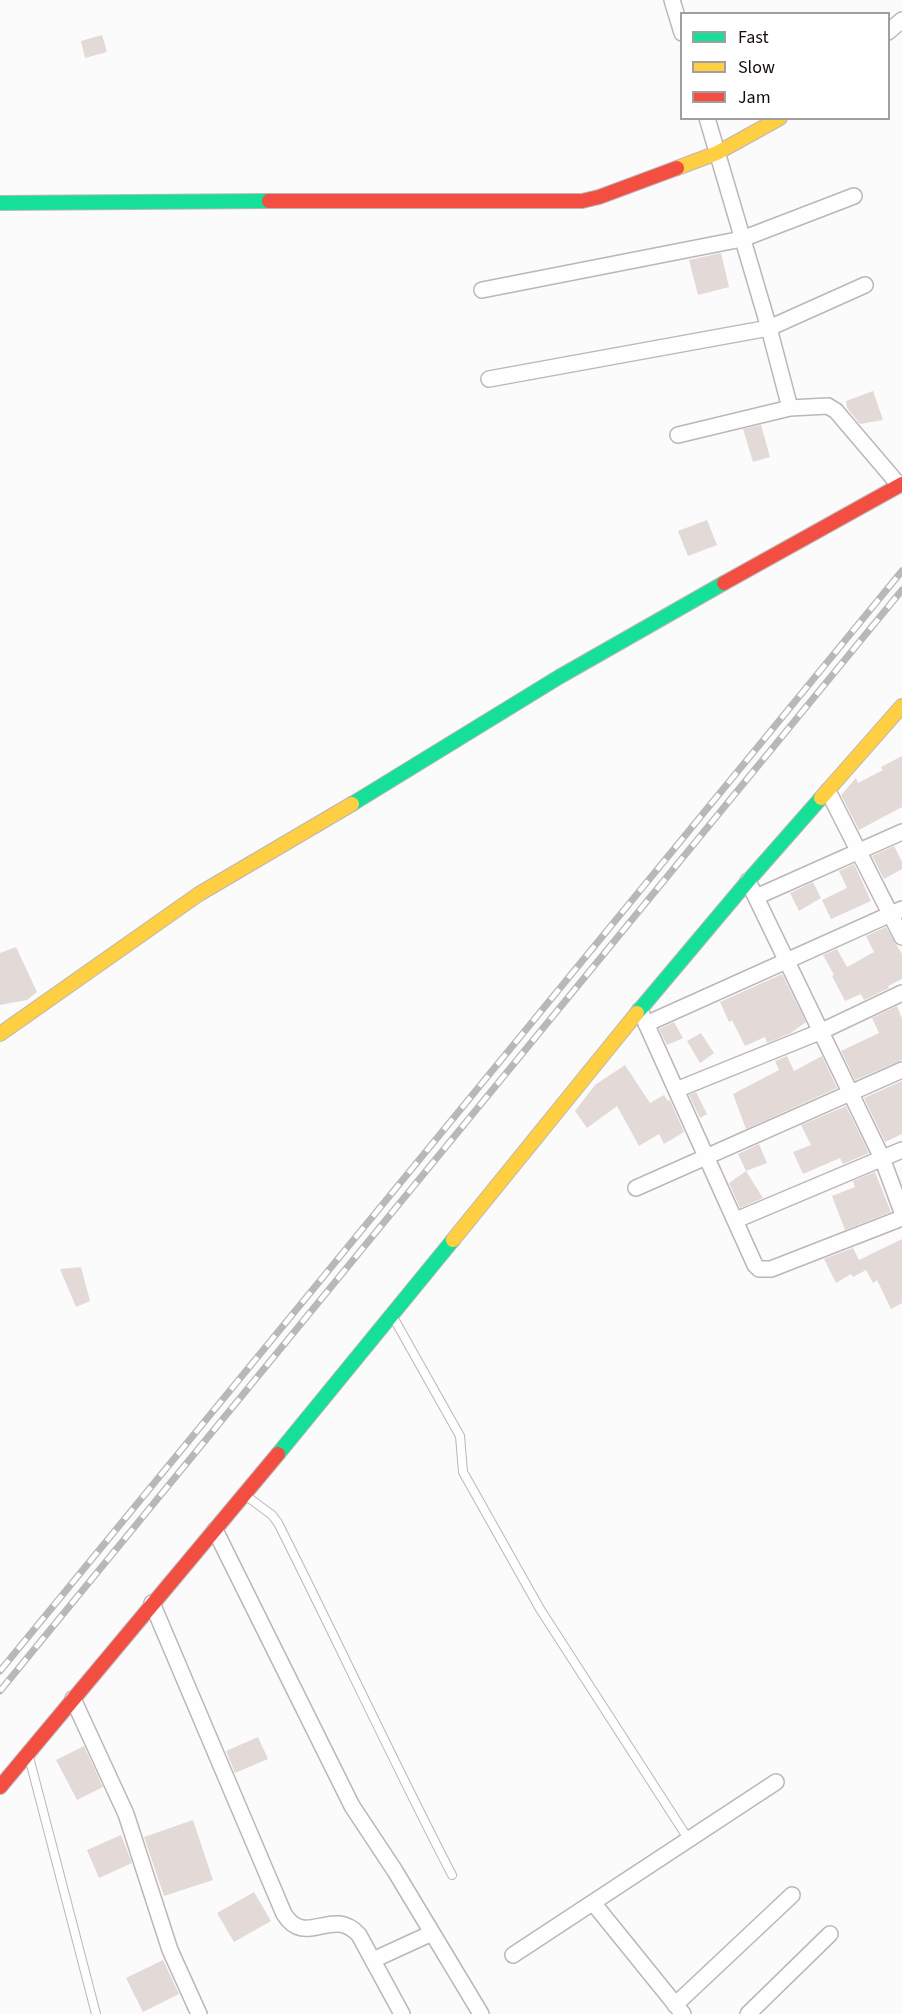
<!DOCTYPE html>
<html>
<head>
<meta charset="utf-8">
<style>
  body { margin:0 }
  #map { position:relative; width:902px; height:2014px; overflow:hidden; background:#fbfbfb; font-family:"Source Sans 3",sans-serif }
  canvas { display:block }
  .legend { position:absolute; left:680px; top:12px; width:210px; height:108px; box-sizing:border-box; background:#fff; border:2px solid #a29e9e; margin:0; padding:8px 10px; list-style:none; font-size:18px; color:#160c0c }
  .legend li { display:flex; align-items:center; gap:12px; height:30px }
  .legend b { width:30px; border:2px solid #a29e9e }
</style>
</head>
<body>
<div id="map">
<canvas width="902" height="2014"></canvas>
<ul class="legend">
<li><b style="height:8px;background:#16e098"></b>Fast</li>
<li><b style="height:8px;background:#ffcf43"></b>Slow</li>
<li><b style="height:8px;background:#f24e42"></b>Jam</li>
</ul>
</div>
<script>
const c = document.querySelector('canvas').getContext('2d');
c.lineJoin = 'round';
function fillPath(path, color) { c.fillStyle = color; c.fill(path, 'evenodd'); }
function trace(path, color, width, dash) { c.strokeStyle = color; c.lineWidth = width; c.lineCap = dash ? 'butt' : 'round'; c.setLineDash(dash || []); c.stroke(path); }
fillPath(new Path2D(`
  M102 35 107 52 85 58 81 41Z
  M721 253 729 287 698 295 689 260Z
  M873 391 883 420 860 424 847 408 846 401Z
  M761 425 770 457 753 462 743 429Z
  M707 520 717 545 688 556 678 531Z
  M902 756V807L859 830 841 795 856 778 858 783 883 770 881 767Z
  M894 846 902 862V869L884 879 872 856Z
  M854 864 871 901 831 919 822 900 847 888 839 871Z
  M813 882 821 898 799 911 790 893Z
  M886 927 902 954V979L888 986 889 988 864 1000 861 994 845 1001 832 976 834 975 823 955 837 949 847 967 874 952 866 936Z
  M16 947 37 992 27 1000 0 1005V953Z
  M782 974 806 1022 791 1033 767 1043 765 1037 745 1046 732 1020 729 1022 720 1002Z
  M897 1006 902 1019V1060L855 1080 841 1051 879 1033 872 1018Z
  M674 1022 683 1038 667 1045 659 1029Z
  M701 1033 714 1053 700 1063 687 1041Z
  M787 1056 794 1071 822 1056 837 1088 746 1129 733 1094 779 1070 775 1061Z
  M625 1065 650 1103 664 1095 668 1101 670 1100 684 1132 664 1144 659 1134 639 1146 617 1106 587 1128 575 1111 595 1085Z
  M902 1081V1134L885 1142 864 1098Z
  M696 1092 707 1114 700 1118 689 1095Z
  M846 1106 869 1153 843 1164 840 1158 803 1174 793 1152 811 1145 801 1125Z
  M759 1144 767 1163 746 1171 738 1154Z
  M746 1171 763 1198 740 1208 729 1183Z
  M875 1172 891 1212 845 1230 832 1196 855 1187 853 1181Z
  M902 1239V1303L891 1309 877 1280 873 1283 866 1270 853 1277 851 1274 836 1283 824 1259 853 1248 859 1260Z
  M81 1267 90 1301 76 1307 60 1269Z
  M258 1737 268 1759 235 1773 226 1751Z
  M84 1746 103 1787 77 1800 56 1760Z
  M193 1820 213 1880 164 1896 144 1837Z
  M121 1835 132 1863 99 1878 87 1850Z
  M254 1892 271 1921 234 1942 217 1913Z
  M163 1960 179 1994 143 2012 126 1978Z`), '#e3d9d7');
const lane = new Path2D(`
  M393 1317 460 1436 463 1472 540 1609 689 1840
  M245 1495 272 1515 278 1523C337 1640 392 1759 452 1875
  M29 1757 96 2014`);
const street = new Path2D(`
  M672 0 682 33
  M888 32 902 20
  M707 118 769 328 790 408
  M482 290 742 239 854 196
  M489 379 769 328 865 285
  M678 435 790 408 828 406 836 411 899 485
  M828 791 902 937
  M748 881 882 1158 902 1212
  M756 897 902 832
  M640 1010 755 1265 759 1269H771L902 1218
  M646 1024 902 909
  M676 1090 822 1031 902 993
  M636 1188 902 1070
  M736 1220 902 1150
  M215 1530 352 1806 395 1871 481 2014
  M152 1603 284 1914C306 1949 332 1905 359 1935L402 2014
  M73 1699 126 1814 170 1950 199 2014
  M594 1904 683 2014
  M513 1955 776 1782
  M373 1960 432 1933
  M675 2005 792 1895
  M748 2014 830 1934`);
const fast = new Path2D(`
  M0 203 269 201
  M352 804 559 677 724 583
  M637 1013 748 881 821 798
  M278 1454 453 1240`);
const slow = new Path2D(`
  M677 168 717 153 780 118
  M821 798 902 706
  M0 1034 199 894 352 804
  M453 1240 637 1013`);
const jam = new Path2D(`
  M269 201H582L599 197 677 168
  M724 583 902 484
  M0 1787 278 1454`);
trace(lane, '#bcb6b7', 10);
trace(street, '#bcb6b7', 18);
trace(fast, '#bcb6b7', 16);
trace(slow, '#bcb6b7', 16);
trace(jam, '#bcb6b7', 16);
trace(lane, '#fefefe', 8);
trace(street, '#fefefe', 15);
trace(fast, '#16e098', 14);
trace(slow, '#ffcf43', 14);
trace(jam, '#f24e42', 14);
const rail = new Path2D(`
  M0 1671 902 571
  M0 1691 902 590`);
trace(rail, '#b9b8b8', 7);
trace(rail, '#fff', 4.5, [14]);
</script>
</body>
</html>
